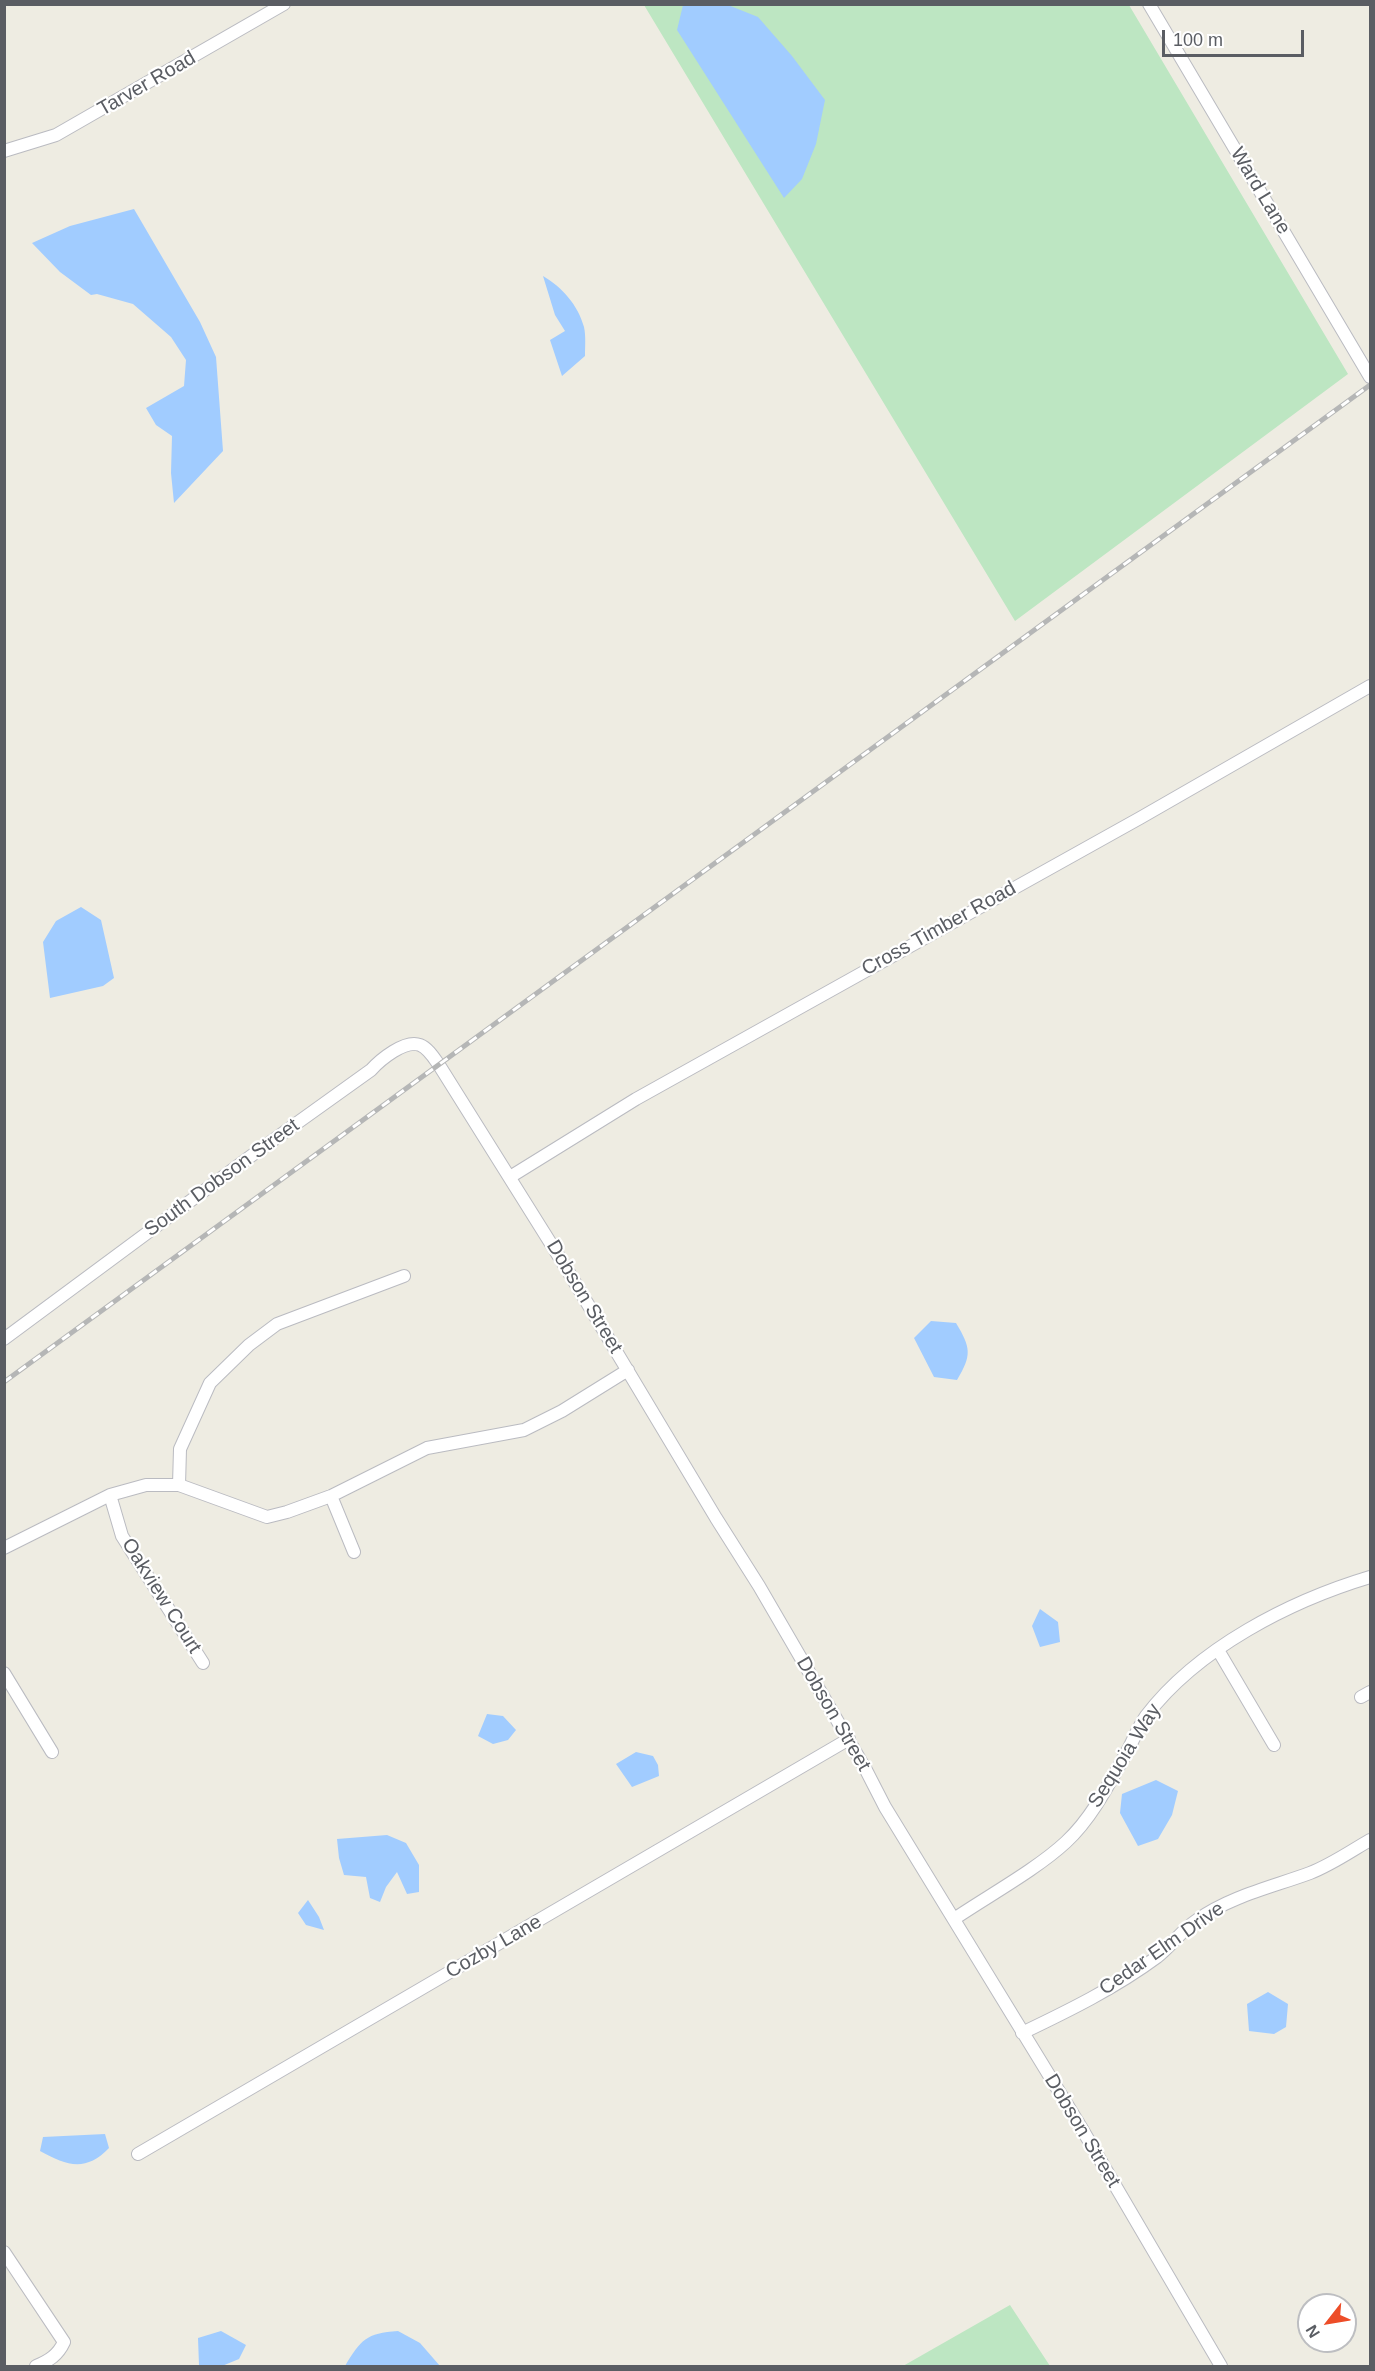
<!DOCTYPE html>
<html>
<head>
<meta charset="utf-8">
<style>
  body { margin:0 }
  #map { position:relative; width:1375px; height:2371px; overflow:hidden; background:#eeece2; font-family:Helvetica,sans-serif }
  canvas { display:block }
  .frame { position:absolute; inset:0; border:6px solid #5a5d63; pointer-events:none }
  .north { position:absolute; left:1297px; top:2293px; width:60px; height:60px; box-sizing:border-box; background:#fff; border:2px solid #bdbec1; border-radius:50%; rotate:239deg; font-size:16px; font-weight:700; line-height:24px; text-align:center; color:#5a5d63 }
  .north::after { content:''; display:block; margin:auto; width:21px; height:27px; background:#ed4d28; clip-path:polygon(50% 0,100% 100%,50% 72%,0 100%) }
  .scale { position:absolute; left:1162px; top:30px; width:142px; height:27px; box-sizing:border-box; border:3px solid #5a5d63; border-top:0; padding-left:8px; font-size:18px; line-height:21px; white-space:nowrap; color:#5a5d63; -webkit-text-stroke:4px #fff; paint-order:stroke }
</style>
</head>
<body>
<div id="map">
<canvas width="1375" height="2371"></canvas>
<div class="frame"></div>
<div class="north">N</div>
<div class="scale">100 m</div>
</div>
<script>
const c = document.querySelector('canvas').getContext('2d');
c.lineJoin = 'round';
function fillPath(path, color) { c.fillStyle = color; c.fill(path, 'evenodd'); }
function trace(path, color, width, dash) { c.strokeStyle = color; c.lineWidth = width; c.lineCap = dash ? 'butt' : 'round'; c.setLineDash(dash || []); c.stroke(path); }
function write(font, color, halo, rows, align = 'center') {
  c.font = font + ' Helvetica,sans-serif'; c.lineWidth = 4.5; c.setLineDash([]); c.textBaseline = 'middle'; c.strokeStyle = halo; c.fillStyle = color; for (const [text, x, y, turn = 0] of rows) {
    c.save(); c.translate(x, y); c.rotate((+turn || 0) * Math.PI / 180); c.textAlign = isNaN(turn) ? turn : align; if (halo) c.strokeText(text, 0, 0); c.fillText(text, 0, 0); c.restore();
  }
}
fillPath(new Path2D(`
  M644 5H1129L1348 374 1015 621Z
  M1010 2305 1050 2366H903Z`), '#bde6c2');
fillPath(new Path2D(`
  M683 5H728L758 17 792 56 825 100 816 144 802 179 784 198 677 30Z
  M134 209 200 322 216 357 223 451 174 503 171 473 172 436 156 425 146 408 184 386 186 360 171 337 133 304 97 294 91 295 60 272 32 243 70 226Z
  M543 276C562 287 578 305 584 327 586 336 585 347 585 356L562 376 550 340 565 331 555 315Z
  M81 907 101 920 114 978 103 986 50 998 43 942 56 921Z
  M931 1321 956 1323C971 1348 972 1355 957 1380L934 1377 914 1338Z
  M1040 1609 1058 1622 1060 1642 1040 1647 1032 1626Z
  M487 1714 503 1716 516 1730 508 1740 493 1744 478 1736Z
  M636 1752 653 1756 658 1765 659 1776 632 1787 616 1764Z
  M1156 1780 1178 1791 1172 1815 1158 1839 1138 1846 1120 1813 1122 1794Z
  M387 1835 406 1843 419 1865V1892L407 1894 397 1872 386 1887 380 1902 370 1898 366 1877 344 1875 339 1858 337 1839Z
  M308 1900 319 1917 324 1930 306 1925 298 1913Z
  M1268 1992 1288 2004 1286 2027 1274 2034 1249 2031 1247 2004Z
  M105 2134 109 2148C86 2172 67 2166 40 2151L43 2137Z
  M221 2331 246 2345 239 2359 222 2366 199 2365 198 2338Z
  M398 2331 420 2343 440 2366H345C361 2340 366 2333 398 2331Z`), '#a1ccff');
const minor = new Path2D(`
  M1149 4 1370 377
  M4 151 56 135 284 4
  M510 1177 636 1099 1140 818 1370 686
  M4 1339 251 1156 371 1070C380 1060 405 1039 420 1045 428 1048 434 1058 439 1065L568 1271 716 1518 759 1586 866 1770 885 1807 1082 2129 1221 2366
  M179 1485 180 1449 210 1383 249 1345 277 1324 404 1276
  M110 1495 122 1536 203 1663
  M331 1496 354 1552
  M4 1548 110 1495 146 1485H179L267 1517 287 1512 331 1496 427 1448 524 1430 562 1411 628 1370
  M1218 1650 1274 1745
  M4 1673 52 1752
  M1361 1697 1370 1692
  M954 1919C988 1896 1037 1869 1066 1842 1093 1817 1111 1780 1129 1748 1134 1738 1139 1726 1146 1716 1198 1648 1290 1601 1370 1577
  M1022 2033C1068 2011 1115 1988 1157 1957 1171 1946 1182 1930 1197 1920 1231 1896 1272 1887 1310 1873 1331 1865 1351 1851 1370 1840
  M138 2154 849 1739
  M4 2252 64 2342C58 2355 49 2361 36 2366`);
trace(minor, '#babbc1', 14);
trace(minor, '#fff', 12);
const rail = new Path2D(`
  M4 1382 1370 385`);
trace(rail, '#b5b6b6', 5);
trace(rail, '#fff', 3, [9]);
write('20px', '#5a5d63', '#fff', [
  ["Tarver Road",147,84,-30],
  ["Ward Lane",1260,191,59],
  ["Cross Timber Road",939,929,-29],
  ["South Dobson Street",222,1178,-36],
  ["Dobson Street",584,1297,59],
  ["Oakview Court",161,1596,58],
  ["Dobson Street",833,1714,60],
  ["Sequoia Way",1125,1756,-58],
  ["Cozby Lane",494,1947,-30],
  ["Cedar Elm Drive",1162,1949,-35],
  ["Dobson Street",1082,2131,59]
]);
</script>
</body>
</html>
